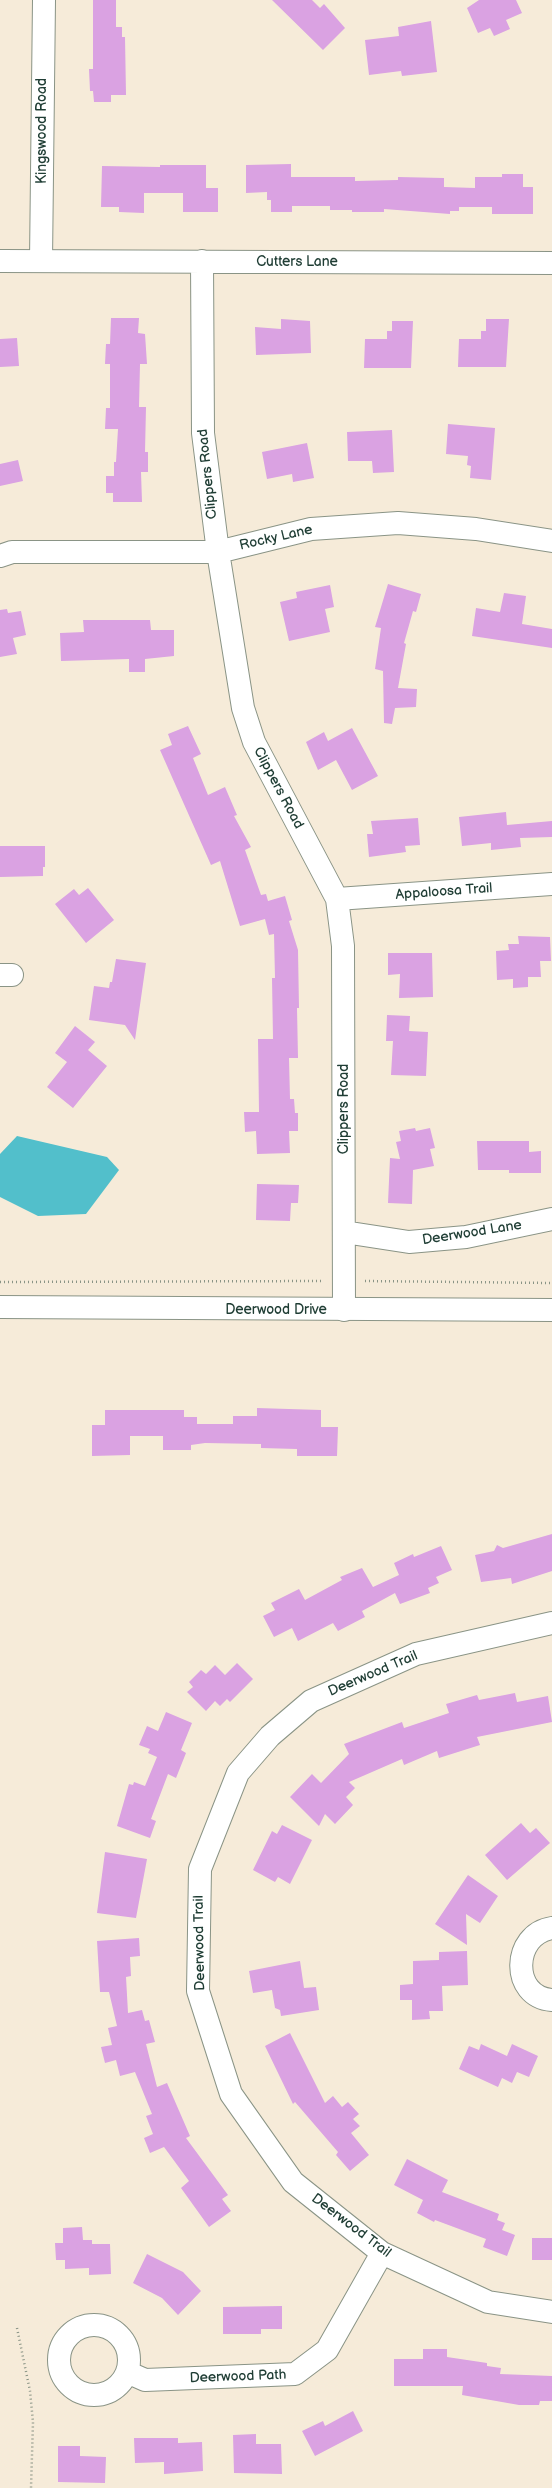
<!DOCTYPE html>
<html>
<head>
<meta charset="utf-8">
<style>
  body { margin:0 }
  canvas { display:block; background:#f6ebd9 }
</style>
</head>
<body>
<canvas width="552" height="2488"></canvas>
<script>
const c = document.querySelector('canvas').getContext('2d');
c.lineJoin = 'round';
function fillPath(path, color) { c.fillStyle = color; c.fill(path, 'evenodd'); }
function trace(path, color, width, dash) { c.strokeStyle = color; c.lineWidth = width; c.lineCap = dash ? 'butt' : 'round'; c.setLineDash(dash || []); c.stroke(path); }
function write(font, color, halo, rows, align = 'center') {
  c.font = font + ' "Balsamiq Sans",sans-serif'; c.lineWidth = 3.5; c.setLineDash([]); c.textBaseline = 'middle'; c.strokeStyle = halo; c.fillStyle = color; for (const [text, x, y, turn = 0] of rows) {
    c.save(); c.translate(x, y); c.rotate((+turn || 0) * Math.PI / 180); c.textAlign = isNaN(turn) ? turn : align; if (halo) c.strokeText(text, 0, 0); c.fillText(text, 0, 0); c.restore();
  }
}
fillPath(new Path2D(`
  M17 1136 107 1157 119 1170 86 1214 38 1216 0 1197V1154Z`), '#52bfcb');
fillPath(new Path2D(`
  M93 0H116V27H122V37H125L126 95H111V102H94L93 91H90L89 69H93Z
  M272 0H312L320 8 324 4 345 28 323 50Z
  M479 0H516L522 13 506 20 510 29 494 36 490 28 478 33 467 8Z
  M431 21 437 72 402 76 401 71 369 75 365 40 399 36 398 27Z
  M291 164V177H355V181L398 180V177L444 178V187L475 188V177H502V174H523V187H533V214H492V207H459V211H450V214L384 209V212H352V210H330V206H292V212H271V200H267V192L246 193V165Z
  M160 165H206V188H218V212H183V193H144V213L119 212V207H101L102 166 160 167Z
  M111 318H139L138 333 145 334 147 364H140L139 407H146L145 452H148V472H141L142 502H113V493H106V476H114V462H116L118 429H105L106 408H110V364H105L106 344H110Z
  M281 319 310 321 311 353 256 355 255 327 281 329Z
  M486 319H509L506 367H458L459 339H481V331H486Z
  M392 321H413L411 368H364L365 339H387V331H392Z
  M17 338 19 366 0 367V339Z
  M448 424 495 428 491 480 470 478 471 466 467 465 468 456 446 454Z
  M392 430 394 472 373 473 372 461H348L347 432Z
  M307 443 314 478 293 482 292 474 267 479 262 452Z
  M18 460 23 481 0 486V464Z
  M388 584 421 594 416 612 413 611 404 643 406 644 398 688 417 689 416 707 395 708 392 724 384 723 383 671 375 669 381 628 375 627Z
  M330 585 334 607 325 609 330 632 289 641 280 602 297 598 296 592Z
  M504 593 526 596 522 624 552 629V648L472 636 476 608 500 612Z
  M7 609 8 613 21 611 26 635 13 638 17 654 0 657V610Z
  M83 620H150L151 630H174V656L145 659V672H129V659L61 661 60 633 84 632Z
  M188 726 201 754 193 758 208 795 225 787 237 815 234 816 251 847 245 850 261 895 266 894 268 901 285 896 292 920 289 921 298 950 299 1008H297L298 1058H289L290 1099H294L295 1113H298V1131H289L290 1153 257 1154 256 1131 245 1132 244 1112H259L258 1039H273L272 978H275L274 934 269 935 265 919 240 926 220 861 211 865 160 750 172 745 168 734Z
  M352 728 378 776 352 790 336 760 318 770 306 742 324 732 328 741Z
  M506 812 507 825 552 821V837L520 838 521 847 491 850V843L462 846 459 817Z
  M418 818 420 845 405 846 406 852 369 857 367 834H373L371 821Z
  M0 846H45V867H43V876L0 877Z
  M88 888 114 920 86 943 55 904 74 889 79 895Z
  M518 936 550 937 551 961H540L541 977H528V987L513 988V979L497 980 496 951 509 950 508 944H519Z
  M388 953H432L433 997 399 998 400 974 388 975Z
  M116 959 146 963 135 1040 125 1025 89 1020 94 986 109 988 110 982H112Z
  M387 1015 410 1016 409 1031 428 1032 426 1076 391 1075 393 1041H386Z
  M75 1026 95 1042 88 1050 107 1066 73 1108 47 1087 67 1062 55 1053Z
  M415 1128 416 1131 430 1128 435 1148 430 1149 434 1166 413 1170 412 1204 388 1203 390 1158 400 1159 396 1142 401 1141 399 1131Z
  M477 1141H529V1152L541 1151V1173H509V1170H478Z
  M257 1184 299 1185 298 1203H291L290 1221 256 1220Z
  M257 1408 321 1410V1427H338L337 1456H297V1449L261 1448V1444L205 1443 191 1445V1450H163V1436H130V1455L92 1456V1425H105V1410H184V1417H197V1424H233V1416H257Z
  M552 1534V1571L512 1584 511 1578 481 1582 475 1555 494 1551 497 1545 503 1548Z
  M441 1546 452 1570 436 1577 439 1583 428 1588 430 1593 400 1604 395 1593 362 1611 365 1617 338 1631 333 1623 298 1641 292 1628 274 1637 263 1616 275 1610 271 1603 299 1589 305 1600 342 1580 340 1577 362 1568 373 1587 399 1575 394 1563 413 1554 414 1557Z
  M237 1663 253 1679 230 1702 227 1699 220 1706 215 1701 206 1711 187 1692 193 1687 189 1682 201 1670 206 1674 215 1665 225 1675Z
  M515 1693 517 1702 548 1696 552 1722 477 1737 480 1745 439 1758 437 1751 404 1765 402 1759 349 1782 355 1788 346 1797 353 1805 335 1824 325 1814 319 1826 290 1797 312 1774 321 1783 349 1754 344 1744 402 1722 404 1728 449 1713 446 1704 477 1695 479 1700Z
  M166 1712 192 1723 181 1750 186 1753 176 1778 168 1774 151 1819 156 1821 150 1838 117 1826 129 1784 133 1785 134 1782 145 1786 157 1757 148 1753 150 1749 139 1745 147 1726 158 1731Z
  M521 1823 530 1833 536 1828 550 1843 507 1880 485 1855Z
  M282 1825 312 1840 290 1884 278 1877 275 1882 253 1870 272 1831 277 1834Z
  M105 1852 147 1859 136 1918 97 1913Z
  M468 1875 498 1896 480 1923 466 1914 467 1945 435 1924Z
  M139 1938 140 1956 130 1957 131 1976 126 1977 128 2013 142 2010 145 2021 149 2020 155 2042 146 2044 157 2087 167 2083 190 2136 186 2138 228 2195 222 2199 231 2211 209 2227 181 2188 189 2181 164 2147 150 2153 144 2138 153 2134 146 2116 152 2114 135 2072 120 2076 116 2060 105 2063 101 2047 112 2045 108 2028 117 2026 109 1992H100L97 1941Z
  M467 1951 468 1985 442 1986 443 2011H429L430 2019 412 2020V2000H400V1985L413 1984V1961L439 1960V1952Z
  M300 1961 304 1988 316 1987 319 2010 281 2016 280 2010 275 2008 272 1990 253 1993 249 1971Z
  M290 2033 325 2103 333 2096 342 2107 348 2102 359 2114 353 2119 360 2126 351 2133 369 2155 350 2171 336 2155 338 2152 295 2102 293 2104 265 2046Z
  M481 2044 507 2056 512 2044 538 2056 529 2077 517 2072 512 2083 502 2078 498 2087 459 2069 469 2046 479 2050Z
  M407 2159 448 2180 442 2192 499 2214 497 2220 505 2223 502 2230 515 2235 507 2256 483 2247 486 2239 435 2220 434 2222 417 2213 423 2200 394 2185Z
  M82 2227 83 2240H92V2244H110L111 2274 89 2275V2268L65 2269V2260H56L55 2243H63V2228Z
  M532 2238H552V2260H532Z
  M147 2254 183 2272 201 2291 178 2315 162 2298 133 2283Z
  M282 2306V2329H261V2334H223V2307Z
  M423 2349H447V2357L487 2363V2366L501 2368 500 2374 552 2376V2401H540L539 2405H519L462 2395 463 2386H394V2359H423Z
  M353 2411 363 2431 315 2456 302 2431 323 2421 325 2426Z
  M256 2434V2444H281L282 2474 234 2473 233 2435Z
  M134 2438H178V2443L202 2442 203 2471 164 2474V2462L135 2463Z
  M58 2446H80V2456L106 2457 105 2483 58 2482Z`), '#daa2e2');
const street = new Path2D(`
  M0 261 552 263
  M41 261 44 0
  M202 261 203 433 218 552 243 708 254 742 337 899 343 946 344 1310
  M0 556 12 552H218L311 529 398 523 476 529 552 541
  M337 899 552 884
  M0 975H12
  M344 1232 409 1242 466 1237 552 1219
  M552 1623 416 1654 311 1701 270 1736 238 1773 200 1869 198 1991 231 2094 293 2182 382 2253 488 2302 552 2312
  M552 1928C512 1934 510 1997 552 2000
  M59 2360a35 35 0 1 1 70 0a35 35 0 1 1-70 0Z
  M127 2372 145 2380 295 2374 327 2350 382 2253`);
const secondary = new Path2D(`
  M0 1307 552 1310`);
trace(street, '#8a9486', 24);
trace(secondary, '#8a9486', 24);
trace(new Path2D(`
  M365 1281 552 1283
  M0 1282 324 1281
  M17 2328 30 2391 33 2422 31 2488`), '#8a9486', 2.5, [1, 3]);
trace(street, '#fff', 22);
trace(secondary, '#fff', 22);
write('14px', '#1f3d34', '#fff', [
  ["Kingswood Road",42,131,-90],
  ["Cutters Lane",297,262],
  ["Clippers Road",208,474,-96],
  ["Rocky Lane",276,538,-13],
  ["Clippers Road",278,788,62],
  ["Appaloosa Trail",444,892,-4],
  ["Clippers Road",344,1109,-90],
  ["Deerwood Lane",472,1233,-9],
  ["Deerwood Drive",276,1310],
  ["Deerwood Trail",373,1674,-23],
  ["Deerwood Trail",200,1943,-91],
  ["Deerwood Trail",351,2226,37],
  ["Deerwood Path",238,2377,-2]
]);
</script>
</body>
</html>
